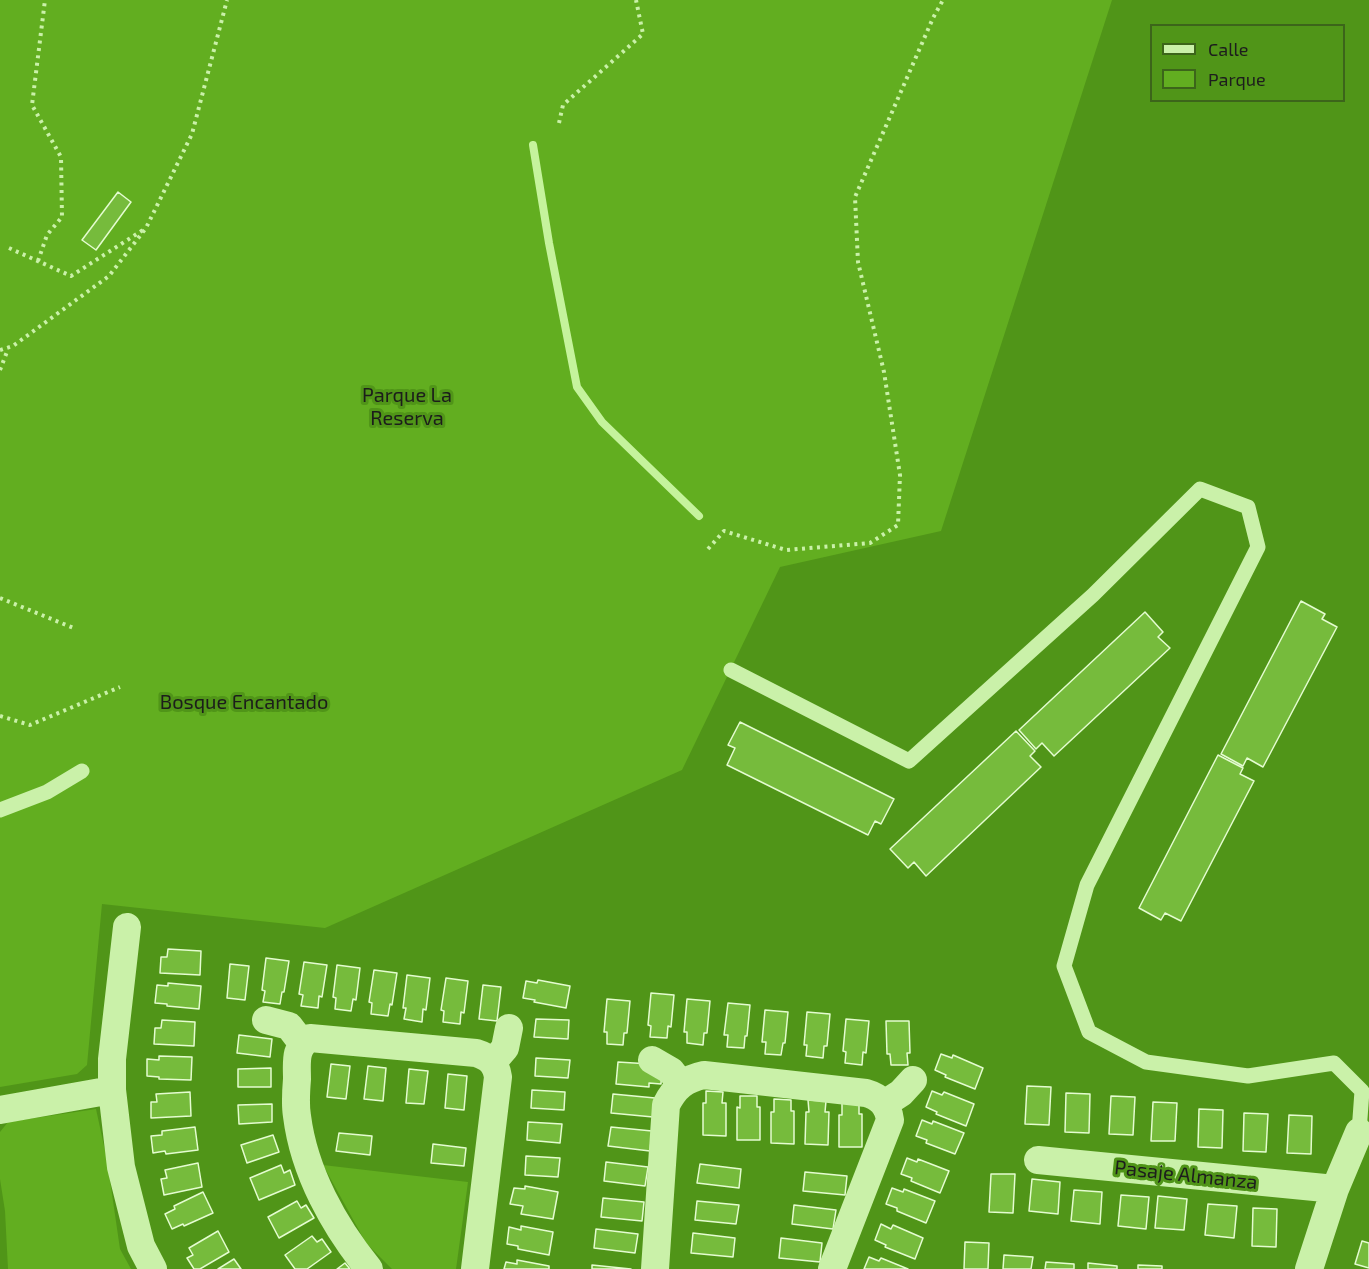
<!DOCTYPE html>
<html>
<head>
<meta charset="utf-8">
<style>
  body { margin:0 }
  #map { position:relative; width:1369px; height:1269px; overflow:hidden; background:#509518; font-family:"Exo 2",sans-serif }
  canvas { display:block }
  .legend { position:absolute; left:1150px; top:24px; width:195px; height:78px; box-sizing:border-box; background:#509518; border:2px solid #3c651a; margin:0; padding:8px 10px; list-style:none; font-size:18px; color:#1d1d1d }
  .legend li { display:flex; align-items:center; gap:12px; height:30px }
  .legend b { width:30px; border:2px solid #3c651a }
</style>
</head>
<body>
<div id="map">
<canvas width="1369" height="1269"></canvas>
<ul class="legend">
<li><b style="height:8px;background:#caf1a9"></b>Calle</li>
<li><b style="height:16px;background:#62ae20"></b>Parque</li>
</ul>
</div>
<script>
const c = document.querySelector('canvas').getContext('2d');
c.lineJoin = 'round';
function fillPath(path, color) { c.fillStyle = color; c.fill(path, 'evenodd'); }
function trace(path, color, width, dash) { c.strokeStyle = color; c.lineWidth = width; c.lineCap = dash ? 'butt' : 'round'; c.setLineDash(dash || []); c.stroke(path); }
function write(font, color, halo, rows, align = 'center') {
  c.font = font + ' "Exo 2",sans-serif'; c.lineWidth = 6; c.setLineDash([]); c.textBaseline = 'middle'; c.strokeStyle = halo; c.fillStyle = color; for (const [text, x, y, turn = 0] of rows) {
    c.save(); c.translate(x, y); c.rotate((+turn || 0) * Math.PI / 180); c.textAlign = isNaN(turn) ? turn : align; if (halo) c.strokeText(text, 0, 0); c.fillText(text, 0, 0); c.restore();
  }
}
fillPath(new Path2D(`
  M0 0H1112L941 531 780 567 682 770 325 928 102 904 87 1065 77 1074 0 1087Z
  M96 1109 107 1160 120 1249 131 1269H8L5 1211 0 1179V1132L8 1122Z
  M323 1165 468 1182 456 1269H392L366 1243Z`), '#62ae20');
trace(new Path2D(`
  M533 145 549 243 577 387 602 422 699 516`), '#c5f39c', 8);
const building = new Path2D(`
  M118 192 131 202 96 250 82 240Z
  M1301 601 1325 614 1322 619 1337 627 1263 767 1247 758 1243 766 1221 754Z
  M1145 612 1163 632 1158 637 1170 648 1054 756 1042 743 1036 749 1019 730Z
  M740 722 894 799 881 824 875 821 868 835 727 765 735 748 728 745Z
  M1016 731 1035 751 1030 756 1041 767 926 876 914 862 908 868 890 849Z
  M1218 755 1243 768 1240 774 1254 781 1181 921 1165 913 1161 920 1139 908Z
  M168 949 201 951 200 975 160 973 161 957H167Z
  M266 958 289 961 284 992H282L280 1004 263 1002 265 991 262 990Z
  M304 962 327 965 322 997 319 996 318 1008 301 1006 303 995 299 994Z
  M230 964 249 966 245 1000 227 998Z
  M337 965 360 968 356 1000 353 999 351 1011 335 1009 336 998 333 997Z
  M374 970 397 973 392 1005 390 1004 388 1016 371 1014 372 1003 369 1002Z
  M407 975 430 978 426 1010 423 1009 422 1022 404 1019 406 1008H403Z
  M446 978 468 981 464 1013 461 1012 460 1024 443 1022 444 1011 441 1010Z
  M538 980 570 986 566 1008 534 1002 535 1000 523 998 526 981 537 983Z
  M168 983 201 986 199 1009 167 1006V1004L155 1003 157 985 168 986Z
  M483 985 501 987 497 1021 479 1019Z
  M651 993 674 995 671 1027 668 1026 667 1038 650 1037 651 1026 648 1025Z
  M607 999 630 1001 627 1033H624L623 1045 607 1044V1032H604Z
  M687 999 710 1001 707 1033H704L703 1045 687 1043V1032H684Z
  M728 1003 750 1005 747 1036H745L744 1048 727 1047 728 1035H724Z
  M765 1010 788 1012 785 1043H783L781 1055 765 1054 766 1042H762Z
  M807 1012 830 1014 827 1046H824L823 1058 806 1056 807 1045H804Z
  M536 1019 569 1020 568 1039 534 1037Z
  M846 1019 869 1021 866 1053 863 1052 862 1065 845 1063 846 1052 843 1051Z
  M162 1020 195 1022 194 1046 154 1044 155 1028H161Z
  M886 1021H909L910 1053H907L908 1065H891L890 1054H887Z
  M239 1035 272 1039 270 1057 237 1053Z
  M941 1054 952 1058 953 1055 983 1068 975 1089 945 1077 946 1075 935 1070Z
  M159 1056 192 1057 191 1080 159 1079V1077L147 1076V1059L159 1060Z
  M536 1058 570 1060 568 1078 535 1076Z
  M618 1062 650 1064 662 1067 661 1084 649 1083V1087L616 1084Z
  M331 1064 350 1066 346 1099 327 1097Z
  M368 1066 386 1068 383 1101 364 1099Z
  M271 1068V1087H238V1069Z
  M409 1069 428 1071 424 1104 406 1103Z
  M448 1074 467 1076 464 1110 445 1108Z
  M1027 1086 1051 1087 1049 1125 1025 1124Z
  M532 1090 565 1092 564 1110 531 1108Z
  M706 1091 723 1092 722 1103H726V1136L703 1135V1103H706Z
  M932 1091 942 1095 944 1092 974 1104 966 1126 936 1114 937 1112 926 1107Z
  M190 1092 191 1116 151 1118V1102H157L156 1094Z
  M1066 1093 1090 1094 1089 1133 1065 1132Z
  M613 1094 655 1098 653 1117 611 1113Z
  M740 1096H757V1107H760V1140H737V1107L740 1108Z
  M1111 1096 1135 1097 1133 1135 1109 1134Z
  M774 1099 791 1100V1111H794V1144L771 1143V1112H774Z
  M808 1100 826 1101 825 1112H829L828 1145 805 1144 806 1112H809Z
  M842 1102 859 1103V1114H862V1147H839V1115H842Z
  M1153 1102 1177 1103 1175 1141H1151Z
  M272 1104V1122L239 1124 238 1105Z
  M1199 1109 1223 1110 1222 1148 1198 1147Z
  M1244 1113 1268 1114 1266 1152 1243 1151Z
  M1289 1115 1312 1116 1311 1154 1287 1153Z
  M922 1120 932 1124 933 1121 964 1133 955 1154 926 1143 927 1140 916 1136Z
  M528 1122 562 1124 560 1143 527 1140Z
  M195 1127 198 1150 166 1154 165 1151 153 1153 151 1136 162 1135V1131Z
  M611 1127 652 1131 650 1151 608 1146Z
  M339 1133 372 1136 370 1155 336 1151Z
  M273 1135 279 1152 247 1163 241 1145Z
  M433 1144 466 1148 464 1166 431 1163Z
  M526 1156 560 1158 558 1177 525 1175Z
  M907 1158 917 1162 918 1159 949 1171 940 1193 911 1181 912 1178 901 1174Z
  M606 1162 648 1167 645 1186 604 1181Z
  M198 1163 202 1187 164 1195 161 1179 167 1178 165 1170Z
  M700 1164 741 1169 739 1188 697 1183Z
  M281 1165 284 1173 290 1170 295 1185 259 1200 250 1178Z
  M805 1172 847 1176 845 1195 803 1191Z
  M991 1174H1015L1013 1213 989 1212Z
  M1032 1179 1060 1182 1058 1214 1029 1211Z
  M525 1186 558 1192 553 1219 521 1214 523 1206 510 1204 514 1188 525 1189Z
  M892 1188 903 1192 904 1189 935 1201 926 1223 897 1211V1208L886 1204Z
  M1074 1190 1102 1192 1100 1224 1071 1221Z
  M203 1192 213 1213 184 1226 183 1224 172 1229 165 1214 175 1209 174 1206Z
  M1121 1195 1149 1197 1146 1229 1118 1226Z
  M1158 1196 1187 1199 1184 1230 1155 1228Z
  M603 1198 644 1202 642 1221 601 1217Z
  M297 1201 301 1208 306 1205 314 1218 279 1238 268 1217Z
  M697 1201 739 1205 736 1224 695 1220Z
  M1208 1204 1237 1206 1234 1238 1205 1235Z
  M794 1205 836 1210 833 1229 792 1224Z
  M1253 1208 1277 1209 1276 1247 1252 1246Z
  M881 1224 891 1229 893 1225 923 1238 915 1259 885 1247 886 1245 875 1240Z
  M521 1226 553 1232 549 1255 518 1249V1246L507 1244 509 1227 521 1230Z
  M596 1229 638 1234 635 1253 594 1248Z
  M218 1231 229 1252 200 1269H194L187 1258 193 1255 189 1248Z
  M693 1233 735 1238 733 1257 691 1253Z
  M312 1236 317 1242 322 1239 331 1252 307 1269H295L285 1255Z
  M781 1238 822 1243 820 1262 779 1258Z
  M1362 1241 1369 1243V1268L1355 1264Z
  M965 1242 989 1243 988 1269H964Z
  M1004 1255 1033 1257 1031 1269H1003Z
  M869 1257 879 1261 881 1258 908 1269H864Z
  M234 1259 241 1269H218Z
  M517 1260 549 1266V1269H504L506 1262 517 1264Z
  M1046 1262 1074 1264V1269H1045Z
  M345 1263 350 1269H337Z
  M1088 1263 1117 1266V1269H1088Z
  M592 1265 631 1269H592Z
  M1138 1265 1162 1266V1269H1138Z`);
fillPath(building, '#76bb3c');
trace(building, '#e4fcd0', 1.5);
trace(new Path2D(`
  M559 123 563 105 643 34 636 0
  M9 248 71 276 143 230
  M38 261 47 235 62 217 61 157 32 105 45 0
  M0 350 13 346 109 276 146 228 192 134 227 0
  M0 370 8 349
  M708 549 724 531 786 550 870 543 898 525 900 475 884 372 858 262 855 197 933 18 943 0
  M0 598 76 629
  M0 716 30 725 120 687`), '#caf1a9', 4, [3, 4.5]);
trace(new Path2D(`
  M731 670 909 761 1093 595 1200 489 1248 507 1258 547 1087 885 1064 966 1089 1032 1146 1062 1248 1076 1334 1063 1362 1091 1359 1132
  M0 810 47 792 82 771`), '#caf1a9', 15);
trace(new Path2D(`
  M127 927 112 1059V1090L121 1167 141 1246 153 1269
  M266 1020 289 1026 302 1043
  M652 1060 671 1071 681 1084
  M493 1062 505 1048 509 1028
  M884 1104 901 1093 913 1080
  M0 1110 112 1090
  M1038 1160 1335 1189
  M369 1269C334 1226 304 1172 297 1116 295 1104 296 1091 297 1079 297 1063 294 1047 310 1038L476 1053C489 1057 496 1063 498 1077L475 1269
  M655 1269 666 1105C675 1087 685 1079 704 1075L866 1093C880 1097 888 1105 890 1120L832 1269
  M1309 1269 1335 1189 1359 1132`), '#caf1a9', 28);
write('20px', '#1c1d1b', '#509518', [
  ["Parque La",407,395],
  ["Reserva",407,418],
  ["Bosque Encantado",244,702]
]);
write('20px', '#1d1d1d', '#509518', [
  ["Pasaje Almanza",1186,1175,6]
]);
</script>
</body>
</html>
